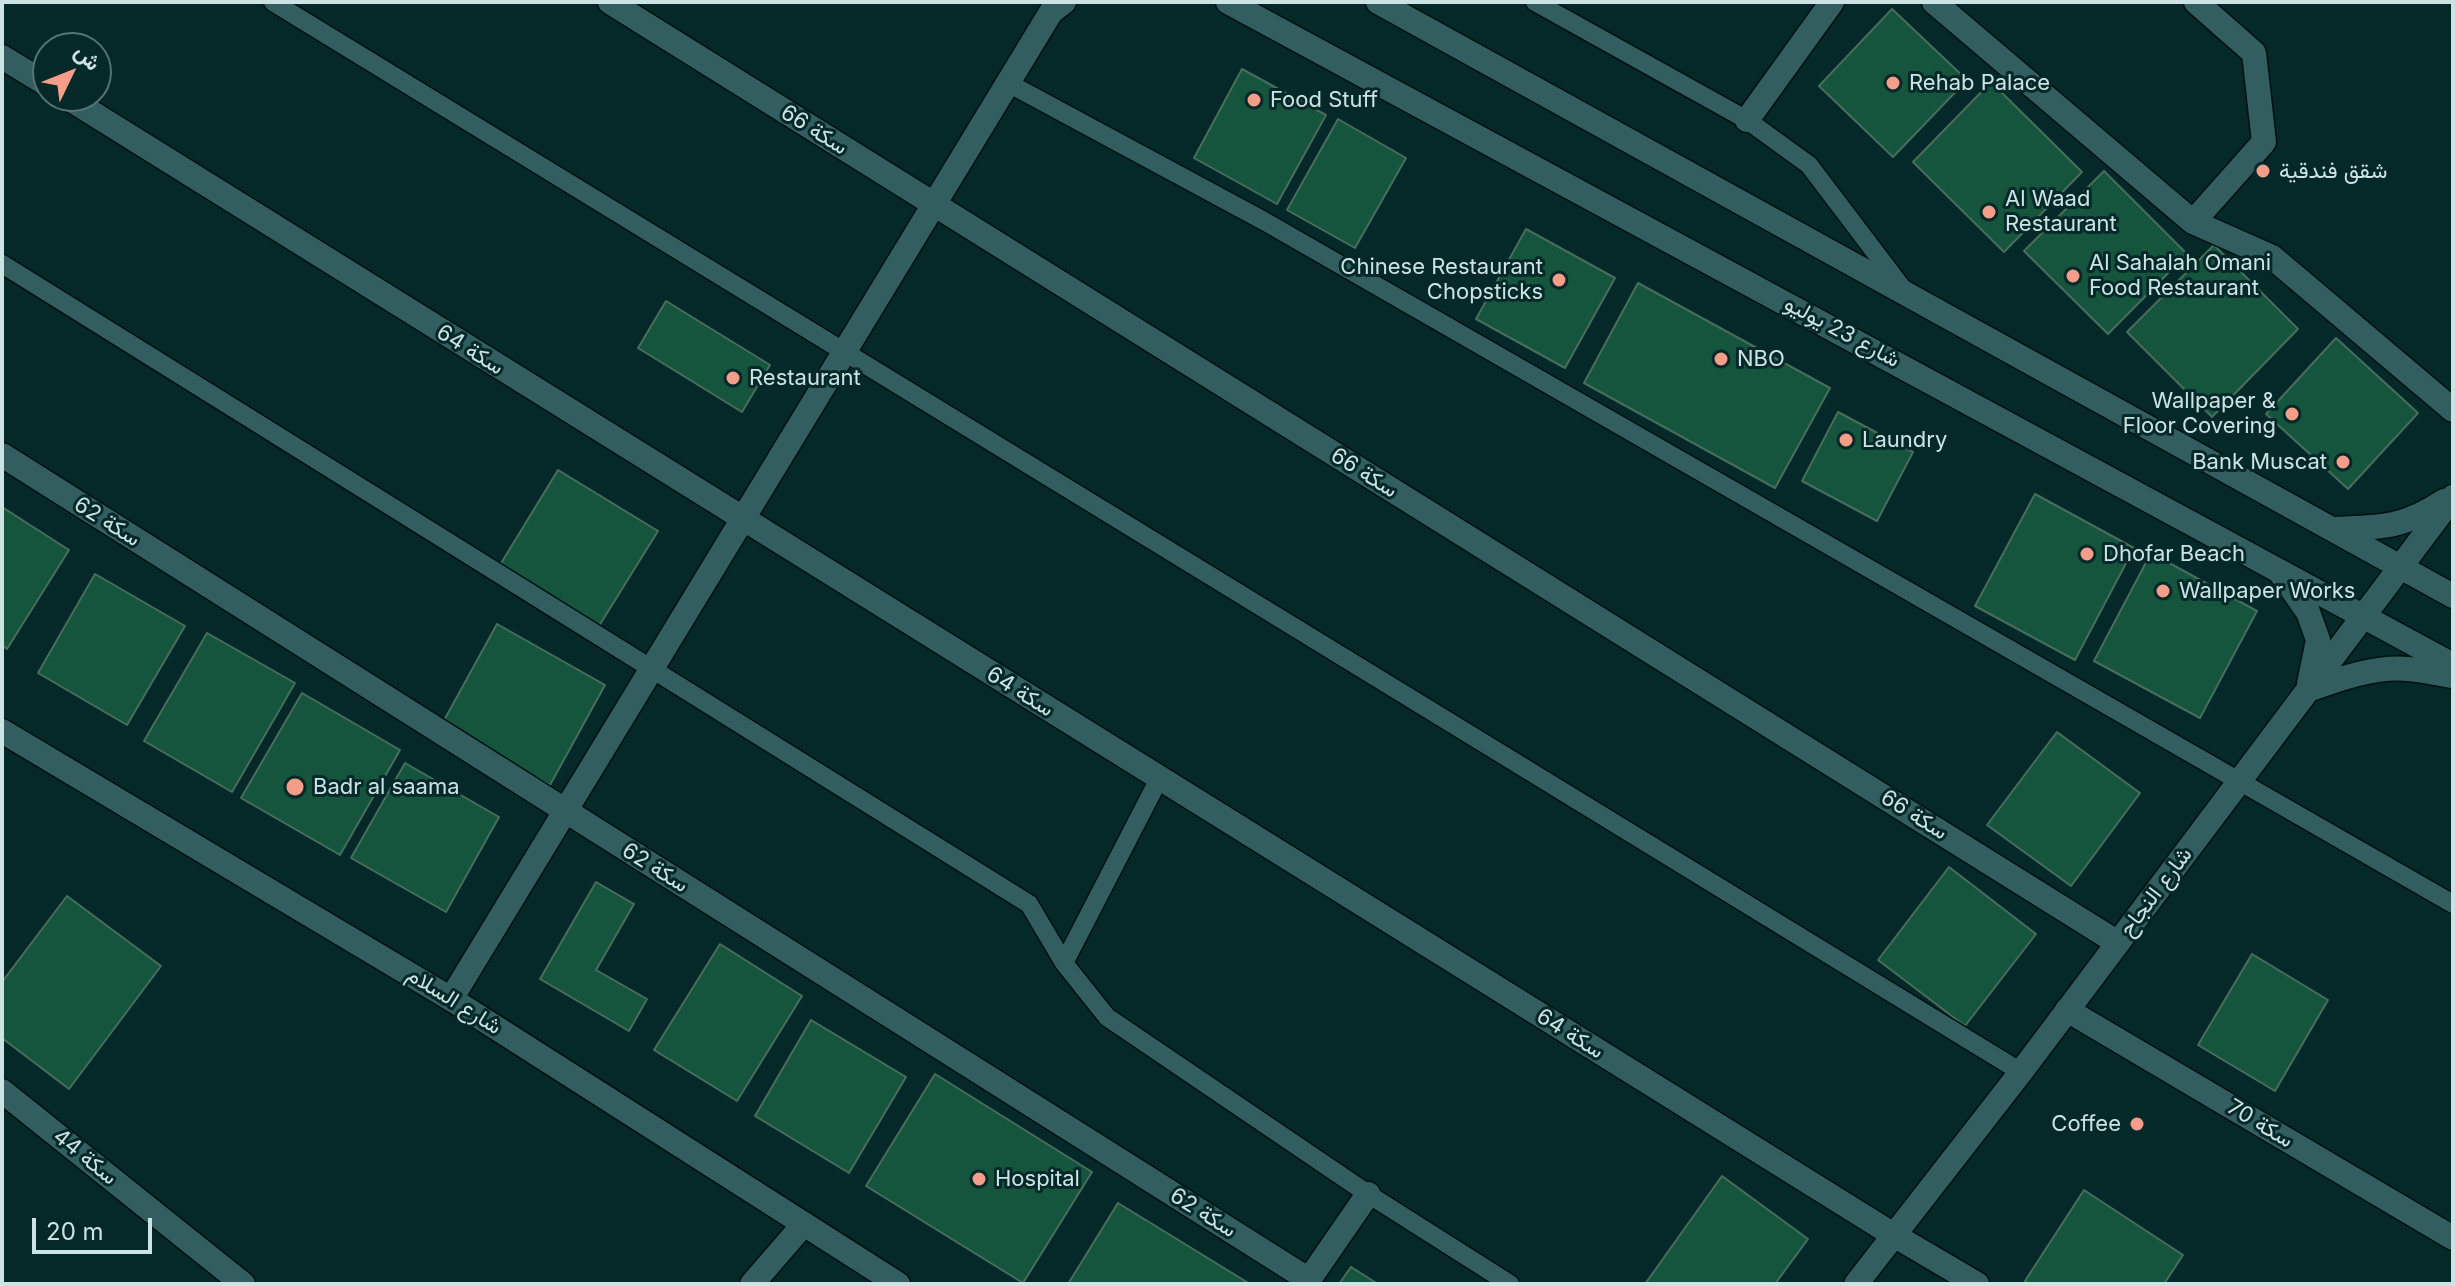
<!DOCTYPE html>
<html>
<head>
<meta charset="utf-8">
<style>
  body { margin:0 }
  #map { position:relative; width:2455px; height:1286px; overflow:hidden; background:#052829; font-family:Inter,Vazirmatn,sans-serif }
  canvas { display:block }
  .frame { position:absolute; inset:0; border:4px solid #cce3e3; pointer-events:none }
  .north { position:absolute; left:32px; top:32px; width:80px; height:80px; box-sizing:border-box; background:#052829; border:2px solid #557373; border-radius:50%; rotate:47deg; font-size:22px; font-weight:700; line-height:32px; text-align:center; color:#cce3e3 }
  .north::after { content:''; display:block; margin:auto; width:28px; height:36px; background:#f49e89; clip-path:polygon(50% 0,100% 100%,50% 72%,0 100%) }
  .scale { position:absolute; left:32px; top:1218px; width:120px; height:36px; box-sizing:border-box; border:4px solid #cce3e3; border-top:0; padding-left:10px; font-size:24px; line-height:28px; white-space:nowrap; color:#cce3e3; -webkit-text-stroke:6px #052829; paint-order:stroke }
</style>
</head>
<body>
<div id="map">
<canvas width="2455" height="1286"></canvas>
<div class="frame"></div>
<div class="north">ش</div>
<div class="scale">20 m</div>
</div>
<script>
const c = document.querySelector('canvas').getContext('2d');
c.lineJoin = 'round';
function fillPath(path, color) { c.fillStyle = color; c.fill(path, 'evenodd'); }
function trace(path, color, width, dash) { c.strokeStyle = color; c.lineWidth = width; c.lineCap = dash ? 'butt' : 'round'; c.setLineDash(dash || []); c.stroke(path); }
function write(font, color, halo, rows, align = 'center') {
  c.font = font + ' Inter,Vazirmatn,sans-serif'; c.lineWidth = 6; c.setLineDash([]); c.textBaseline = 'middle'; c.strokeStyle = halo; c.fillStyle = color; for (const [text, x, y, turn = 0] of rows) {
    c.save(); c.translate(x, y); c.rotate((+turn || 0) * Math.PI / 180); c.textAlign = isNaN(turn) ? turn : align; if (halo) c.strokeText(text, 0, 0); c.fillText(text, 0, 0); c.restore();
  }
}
const building = new Path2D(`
  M1892 9 1967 80 1893 157 1819 86Z
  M1242 69 1326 115 1277 204 1194 158Z
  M1991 82 2082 172 2004 252 1913 162Z
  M1338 119 1406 158 1355 248 1287 210Z
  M2104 171 2187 254 2108 334 2024 251Z
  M1526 229 1615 278 1565 368 1476 319Z
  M2214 245 2298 329 2212 417 2127 332Z
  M1638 283 1830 388 1775 488 1584 383Z
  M666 301 770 365 742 412 638 348Z
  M2336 338 2418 413 2348 489 2266 414Z
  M1838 412 1913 452 1877 521 1802 481Z
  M558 470 658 531 599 626 500 565Z
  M2035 494 2134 548 2075 660 1975 606Z
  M2 507 69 550 7 649 2 645Z
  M2151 553 2257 611 2200 718 2094 661Z
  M95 574 185 626 127 725 38 673Z
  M497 624 605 685 550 785 442 724Z
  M207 633 295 683 232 792 144 741Z
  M302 693 400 750 340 855 241 798Z
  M2057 732 2140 793 2071 886 1987 825Z
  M405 763 499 817 446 912 351 858Z
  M1949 867 2036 934 1965 1026 1878 960Z
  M596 882 634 904 596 970 647 999 629 1031 540 979Z
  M67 896 161 966 69 1089 2 1038V982Z
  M720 944 802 996 737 1101 654 1050Z
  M2252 954 2328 1000 2275 1091 2198 1045Z
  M811 1020 906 1077 849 1173 755 1116Z
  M935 1074 1092 1172 1023 1283 866 1186Z
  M1722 1176 1808 1239 1775 1284H1645Z
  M2084 1190 2183 1255 2164 1284H2029L2025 1281Z
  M1118 1203 1250 1284H1068Z
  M1351 1267 1378 1284H1339Z`);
fillPath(building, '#15543d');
trace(building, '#496d5d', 2);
const lane = new Path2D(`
  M273 2 2021 1072
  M1535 2 1747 120 1809 165 1903 289
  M1008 83 1264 221 2453 904
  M2 264 1029 904 1064 963 1107 1017 1368 1194 1510 1284
  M1064 963 1159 779`);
const street = new Path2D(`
  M610 2 2118 943
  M1934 2 2193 222 2272 257 2453 410
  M2 57 48 85
  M65 96 1892 1234 1977 1284
  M1747 120 1832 2
  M2193 222 2264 142 2254 53 2196 2
  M2 455 1309 1280
  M451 999 1051 12 1064 2
  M2067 1010 2453 1238
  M2 1091 243 1284
  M752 1284 804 1224
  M1306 1284 1368 1194`);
const secondary = new Path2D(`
  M1228 2 2453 665
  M1378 2 2453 596
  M2332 529C2381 527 2401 529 2444 501
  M2280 572 2308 612 2318 640 2309 684
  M2308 690C2339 679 2374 666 2408 669 2423 670 2438 674 2453 676
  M2 731 451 999 898 1284
  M1856 1284 2021 1072 2453 497`);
trace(lane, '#001011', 21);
trace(street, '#001011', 27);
trace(secondary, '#001011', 27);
trace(lane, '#325e5f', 18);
trace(street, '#325e5f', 24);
trace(secondary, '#325e5f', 24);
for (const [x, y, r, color] of [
  [1893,83,8,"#f49e89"],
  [1254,100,8,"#f49e89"],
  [2263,171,8,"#f49e89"],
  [1989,212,8,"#f49e89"],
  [2073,276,8,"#f49e89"],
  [1559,280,8,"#f49e89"],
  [1721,359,8,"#f49e89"],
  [733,378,8,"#f49e89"],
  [2292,414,8,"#f49e89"],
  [1846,440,8,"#f49e89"],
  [2343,462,8,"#f49e89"],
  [2087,554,8,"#f49e89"],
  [2163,591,8,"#f49e89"],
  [295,787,10,"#f49e89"],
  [2137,1124,8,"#f49e89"],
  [979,1179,8,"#f49e89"]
]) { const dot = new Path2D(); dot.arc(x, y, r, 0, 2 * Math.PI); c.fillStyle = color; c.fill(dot); trace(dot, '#052829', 3); }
write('22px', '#cce3e3', '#052829', [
  ["Rehab Palace",1909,83],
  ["Food Stuff",1270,100],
  ["شقق فندقية",2279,171],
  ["Al Waad",2005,199],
  ["Restaurant",2005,224],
  ["Al Sahalah Omani",2089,263],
  ["Food Restaurant",2089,288],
  ["Chinese Restaurant",1543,267,"right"],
  ["Chopsticks",1543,292,"right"],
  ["NBO",1737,359],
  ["Restaurant",749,378],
  ["Wallpaper &",2276,401,"right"],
  ["Floor Covering",2276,426,"right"],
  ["Laundry",1862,440],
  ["Bank Muscat",2327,462,"right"],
  ["Dhofar Beach",2103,554],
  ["Wallpaper Works",2179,591],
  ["Badr al saama",313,787],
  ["Coffee",2121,1124,"right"],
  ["Hospital",995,1179]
], 'left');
write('22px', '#cce3e3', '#052829', [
  ["سكة 66",814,130,32],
  ["شارع 23 يوليو",1842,332,28],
  ["سكة 64",470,350,32],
  ["سكة 66",1364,473,32],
  ["سكة 62",107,522,32],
  ["سكة 64",1020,692,32],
  ["سكة 66",1914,815,32],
  ["سكة 62",655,868,32],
  ["شارع النجاح",2156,892,-53],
  ["شارع السلام",454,1001,32],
  ["سكة 64",1570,1034,32],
  ["سكة 70",2260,1124,31],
  ["سكة 44",85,1157,39],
  ["سكة 62",1203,1213,32]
]);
</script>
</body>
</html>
